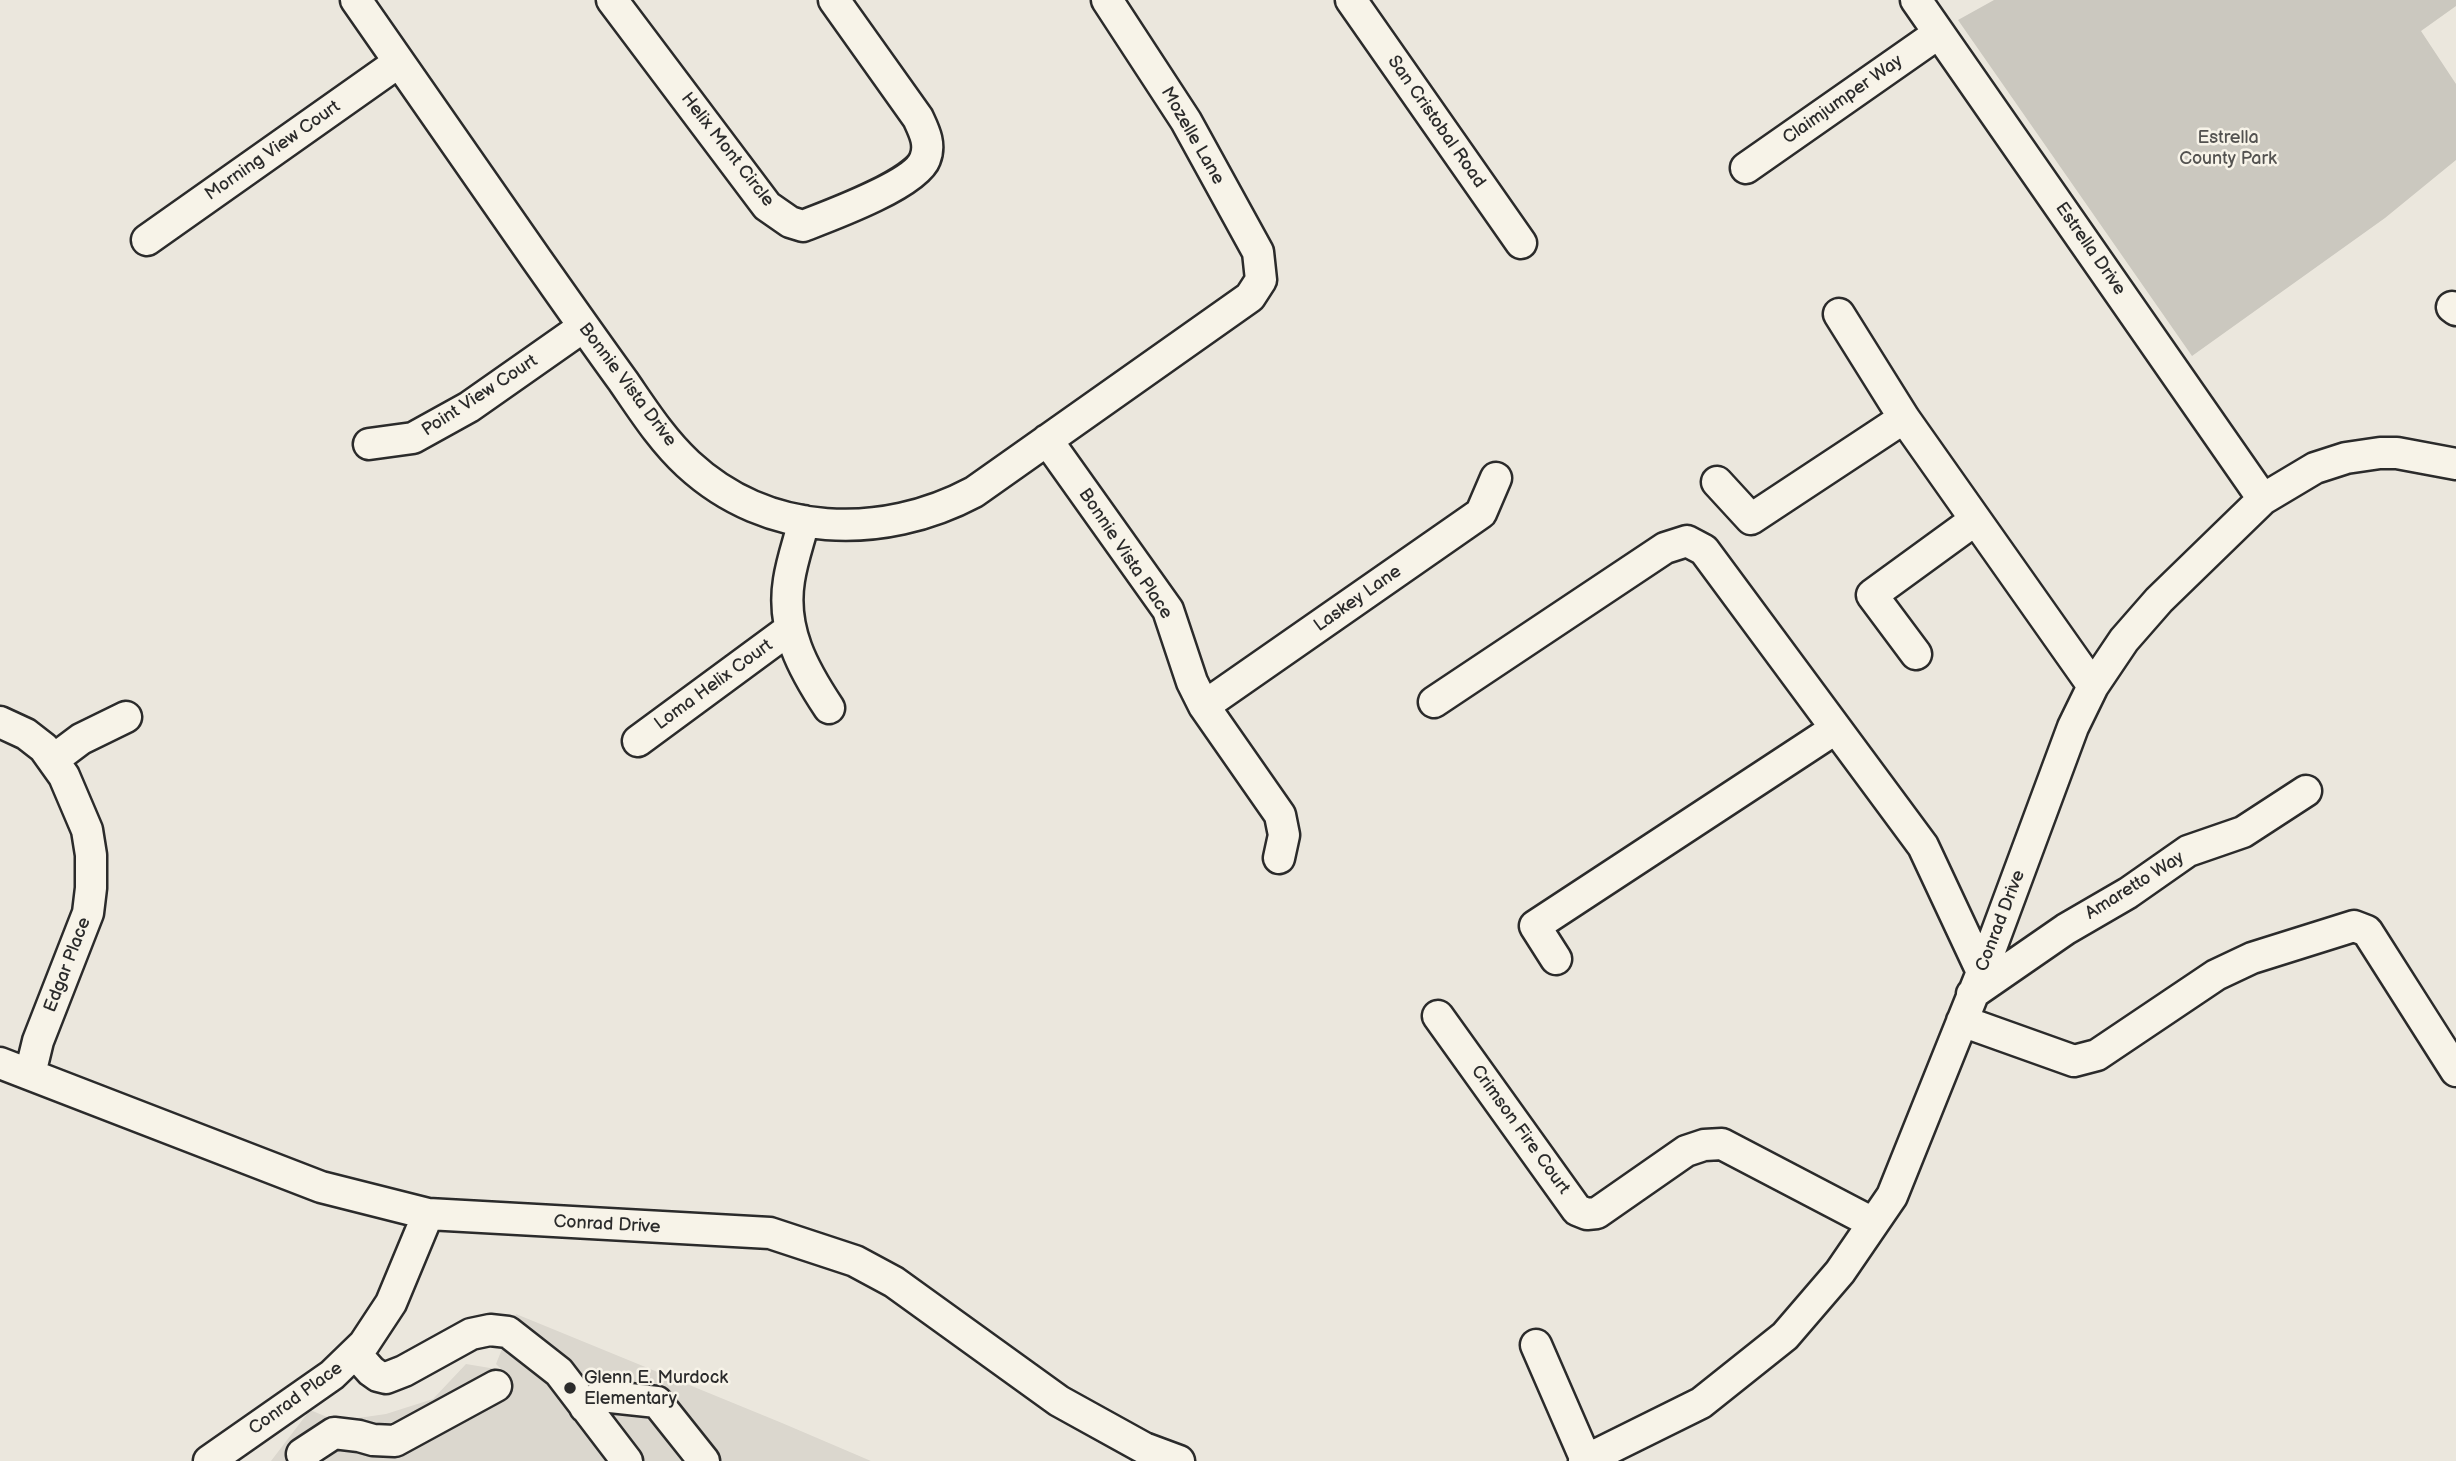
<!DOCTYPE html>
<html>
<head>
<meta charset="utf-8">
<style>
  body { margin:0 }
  canvas { display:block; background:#ebe7dd }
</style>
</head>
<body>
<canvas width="2456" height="1461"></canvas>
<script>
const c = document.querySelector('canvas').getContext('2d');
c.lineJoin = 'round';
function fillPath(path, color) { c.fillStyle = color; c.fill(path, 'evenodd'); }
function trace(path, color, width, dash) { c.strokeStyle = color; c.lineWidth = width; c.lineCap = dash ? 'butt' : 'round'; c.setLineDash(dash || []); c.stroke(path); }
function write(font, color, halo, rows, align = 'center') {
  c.font = font + ' "Balsamiq Sans",sans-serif'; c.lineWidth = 5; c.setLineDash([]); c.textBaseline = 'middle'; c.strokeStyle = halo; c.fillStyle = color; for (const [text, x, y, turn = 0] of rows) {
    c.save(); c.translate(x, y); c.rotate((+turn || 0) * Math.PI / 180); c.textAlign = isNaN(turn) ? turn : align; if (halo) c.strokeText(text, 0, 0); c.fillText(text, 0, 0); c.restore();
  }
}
fillPath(new Path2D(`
  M516 1314 782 1423 871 1461H271L310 1410 337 1421 386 1414 433 1399 466 1364 502 1370 496 1364Z`), '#dbd7ce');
fillPath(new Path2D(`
  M1994 0H2456V6L2421 31 2456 84V160L2385 218 2192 356 1958 20Z`), '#cbc8bf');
const minor = new Path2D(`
  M356 0C417 87 477 174 537 260 566 301 594 341 623 381 643 410 662 440 688 464 768 538 882 541 974 492L1250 297 1261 280 1258 252 1186 121 1107 0
  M612 0 767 206 790 222 803 226C829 216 916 184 925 159 931 144 924 131 918 118L834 0
  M1351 0 1521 243
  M1916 0 2263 499
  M1746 168 1939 33
  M147 240 399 62
  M2452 307 2456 310
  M1839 314 1904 418 2093 686
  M1047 440 1168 610 1192 682 1204 706 1280 815 1284 835 1279 858
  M369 444 413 438 469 407 583 327
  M1717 482 1751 519 1904 418
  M804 521C799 541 792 560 789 580 781 629 803 669 829 708
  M1916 654 1872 595 1975 520
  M1434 702 1665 548 1687 541 1704 550 1923 846 1982 972
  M1204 706 1481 513 1496 478
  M0 722 26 734 44 748 64 776 87 830 91 855V888L88 913 38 1041 30 1074
  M638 741 790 629
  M53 760 81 739 126 717
  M1556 959 1535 926 1835 729
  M1972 994 2066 929 2128 893 2188 851 2243 832 2306 791
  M1438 1016 1577 1210 1587 1214 1597 1213 1686 1151 1704 1145 1722 1144 1873 1223
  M1962 1021 2074 1061 2097 1055 2216 975 2252 958 2354 926 2367 931 2456 1071
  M0 1063 321 1187 428 1214 770 1233 855 1261 894 1282 1059 1401 1144 1448 1179 1461
  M1536 1345 1586 1460
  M355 1353 371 1371 378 1376 386 1378 404 1371 471 1334 490 1330 508 1332 559 1372 627 1461
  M585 1407 601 1396 657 1402 704 1461
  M302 1454 334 1433 359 1436 373 1440 395 1441 496 1386
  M209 1461 332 1375 364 1344 391 1303 428 1214
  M1584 1461 1701 1403 1785 1336 1840 1272 1892 1196 1982 972 2073 727 2093 686 2124 640 2159 600 2263 499 2315 468 2346 458 2380 453H2397L2456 464`);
trace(minor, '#2b2b2b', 35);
trace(minor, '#f7f3e8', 30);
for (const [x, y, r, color] of [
  [570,1388,7,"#2b2b2b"]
]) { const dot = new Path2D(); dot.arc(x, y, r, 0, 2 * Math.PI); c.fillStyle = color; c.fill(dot); trace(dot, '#f7f3e8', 2.5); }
write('18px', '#2b2b2b', '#f7f3e8', [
  ["Claimjumper Way",1843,100,-35],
  ["San Cristobal Road",1436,122,55],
  ["Mozelle Lane",1192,136,60],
  ["Helix Mont Circle",727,150,52],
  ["Morning View Court",273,151,-35],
  ["Estrella Drive",2090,249,55],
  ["Bonnie Vista Drive",627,385,53],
  ["Point View Court",480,396,-33],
  ["Bonnie Vista Place",1125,554,56],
  ["Laskey Lane",1358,599,-35],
  ["Loma Helix Court",714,685,-36],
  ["Amaretto Way",2135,886,-32],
  ["Conrad Drive",2001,921,-69],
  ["Edgar Place",68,965,-69],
  ["Crimson Fire Court",1520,1130,54],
  ["Conrad Drive",607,1225,3],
  ["Conrad Place",296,1399,-36]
]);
write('18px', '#535250', '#f7f3e8', [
  ["Estrella",2228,138],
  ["County Park",2228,159]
]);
write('18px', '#2b2b2b', '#f7f3e8', [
  ["Glenn E. Murdock",584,1378],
  ["Elementary",584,1399]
], 'left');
</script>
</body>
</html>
